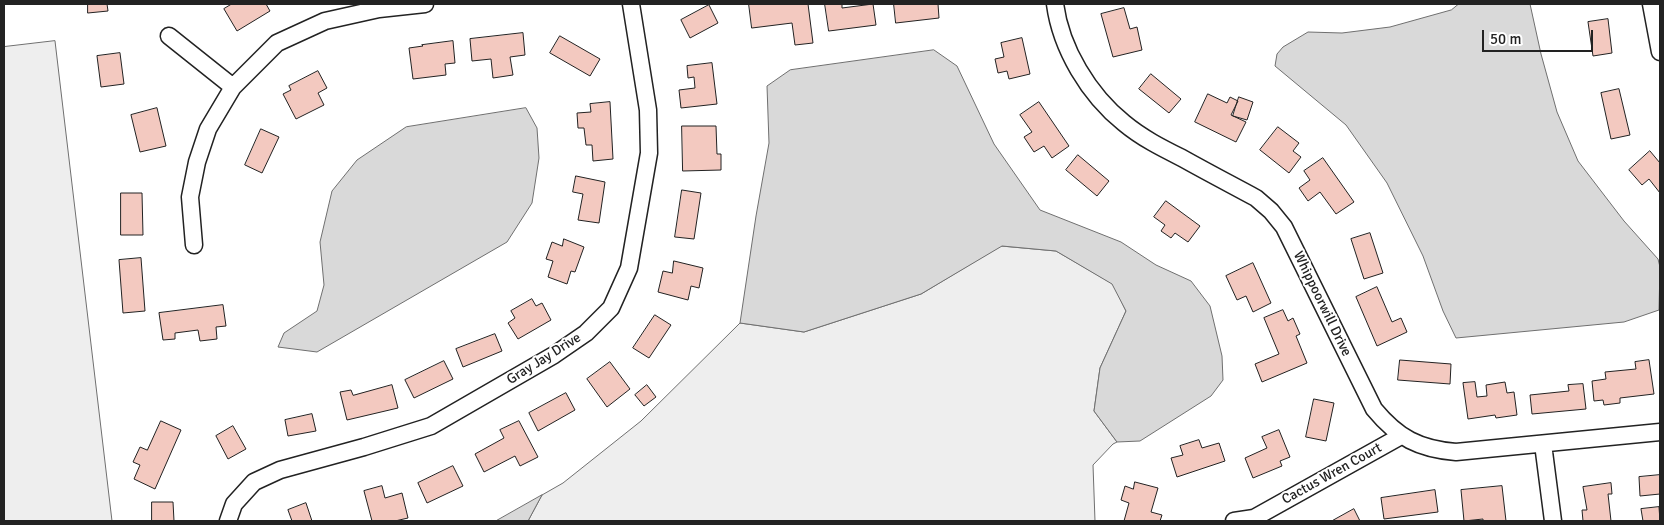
<!DOCTYPE html>
<html>
<head>
<meta charset="utf-8">
<style>
  body { margin:0 }
  #map { position:relative; width:1664px; height:525px; overflow:hidden; background:#fff; font-family:Signika,sans-serif }
  canvas { display:block }
  .frame { position:absolute; inset:0; border:5px solid #222; pointer-events:none }
  .scale { position:absolute; left:1482px; top:30px; width:111px; height:22px; box-sizing:border-box; border:2px solid #222; border-top:0; padding-left:6px; font-size:15px; line-height:18px; white-space:nowrap; color:#222; -webkit-text-stroke:4px #fff; paint-order:stroke }
</style>
</head>
<body>
<div id="map">
<canvas width="1664" height="525"></canvas>
<div class="frame"></div>
<div class="scale">50 m</div>
</div>
<script>
const c = document.querySelector('canvas').getContext('2d');
c.lineJoin = 'round';
function fillPath(path, color) { c.fillStyle = color; c.fill(path, 'evenodd'); }
function trace(path, color, width, dash) { c.strokeStyle = color; c.lineWidth = width; c.lineCap = dash ? 'butt' : 'round'; c.setLineDash(dash || []); c.stroke(path); }
function write(font, color, halo, rows, align = 'center') {
  c.font = font + ' Signika,sans-serif'; c.lineWidth = 4; c.setLineDash([]); c.textBaseline = 'middle'; c.strokeStyle = halo; c.fillStyle = color; for (const [text, x, y, turn = 0] of rows) {
    c.save(); c.translate(x, y); c.rotate((+turn || 0) * Math.PI / 180); c.textAlign = isNaN(turn) ? turn : align; if (halo) c.strokeText(text, 0, 0); c.fillText(text, 0, 0); c.restore();
  }
}
const green = new Path2D(`
  M55 41 112 521H4V47Z
  M1001 246 1056 251 1113 284 1126 311 1100 368 1094 411 1117 442 1113 444 1093 465 1095 521H528L542 495 563 483 641 421 740 323 804 332 921 294Z`);
fillPath(green, '#eee');
trace(green, '#6f6f6f', 1);
const water = new Path2D(`
  M1459 4H1530L1541 54 1557 112 1578 161 1624 221 1658 259 1660 267 1659 310 1624 322 1456 338 1443 311 1423 256 1387 183 1346 125 1275 66 1277 54 1283 47 1308 32 1342 33 1390 27 1451 10Z
  M934 50 957 66 994 144 1040 210 1121 242 1156 265 1191 281 1210 306 1222 356 1223 380 1211 396 1140 441 1117 442 1094 411 1100 368 1126 311 1112 284 1056 251 1002 246 921 294 804 332 740 323 756 216 769 143 767 86 790 70Z
  M526 108 537 128 539 158 532 203 507 242 317 352 278 347 284 333 317 311 324 285 320 242 332 191 357 160 406 127Z
  M542 495 528 521H496Z`);
fillPath(water, '#d9d9d9');
trace(water, '#6f6f6f', 1);
const building = new Path2D(`
  M88 4H107L108 11 88 13Z
  M232 4H266L270 11 237 31 224 9Z
  M749 4H808L813 43 795 45 792 23 752 28Z
  M825 4H842V8L873 4 876 25 829 31Z
  M894 4H938L939 18 896 23Z
  M709 5 718 23 690 38 681 20Z
  M1124 8 1130 29 1137 27 1142 50 1113 57 1101 14Z
  M1608 19 1612 53 1593 56 1588 22Z
  M523 33 525 55 510 57 513 75 493 78 491 59 472 61 470 39Z
  M560 36 600 59 590 76 550 53Z
  M1022 38 1030 74 1009 79 1007 71 998 73 995 59 1004 57 1001 43Z
  M453 41 455 63 445 64 446 75 413 79 409 48 423 46 422 45Z
  M120 53 124 84 101 87 97 56Z
  M712 63 717 104 681 108 679 90 695 88 694 77 688 78 687 66Z
  M318 71 327 88 318 93 324 105 296 119 283 94 291 90 289 86Z
  M1151 74 1181 99 1169 113 1139 89Z
  M1619 89 1630 135 1611 139 1601 93Z
  M1208 94 1227 103 1230 97 1238 101 1231 115 1246 122 1236 142 1195 122Z
  M1239 97 1253 102 1247 120 1233 116Z
  M610 102 613 159 593 161 592 145H586L584 128H578L577 113 591 112 590 104Z
  M1039 102 1069 146 1052 158 1044 146 1034 152 1024 137 1032 132 1020 115Z
  M157 108 166 146 140 152 131 115Z
  M682 126H716L717 154H721V170L683 171Z
  M1278 127 1299 143 1293 151 1301 157 1289 173 1260 150Z
  M261 129 279 137 262 173 245 165Z
  M1650 151 1660 163V193L1649 179 1642 185 1629 170Z
  M1078 155 1109 181 1097 196 1066 170Z
  M1323 158 1354 202 1336 214 1320 192 1308 201 1299 188 1310 180 1304 171Z
  M576 176 605 182 599 223 578 220 583 194 573 192Z
  M682 190 701 193 694 239 675 237Z
  M121 193H142L143 235H121Z
  M1166 201 1200 226 1188 242 1175 233 1171 238 1161 231 1165 225 1154 217Z
  M1370 233 1383 273 1364 279 1351 239Z
  M564 239 584 247 575 272 571 271 567 284 548 277 553 261 546 259 552 242 562 246Z
  M141 258 145 311 123 313 119 260Z
  M674 261 703 268 699 288 691 286 688 300 658 292 663 271 672 273Z
  M1253 263 1271 303 1253 312 1246 296 1237 300 1226 276Z
  M1377 287 1392 322 1401 318 1407 332 1377 346 1356 297Z
  M532 299 536 306 542 303 551 320 518 339 508 323 515 318 511 311Z
  M223 305 226 326 216 327 217 339 200 341 198 330 175 333V339L163 340 159 313Z
  M1283 310 1288 321 1293 318 1300 334 1296 336 1307 363 1262 382 1255 364 1279 354 1264 318Z
  M655 315 671 325 649 358 633 348Z
  M495 334 502 351 463 367 456 349Z
  M1400 360 1451 364 1450 384 1398 380Z
  M1649 360 1654 394 1620 398V403L1604 405 1603 400 1594 401 1592 381 1606 379 1605 372 1636 369 1635 362Z
  M444 361 453 379 414 398 405 380Z
  M610 362 630 389 607 407 587 379Z
  M1475 382 1477 397 1487 396 1486 385 1505 382 1507 393 1514 392 1517 415 1496 418 1495 415 1468 419 1463 383Z
  M1583 384 1586 409 1532 414 1530 395 1569 391 1568 385Z
  M392 385 398 408 347 420 340 392 351 390 353 395Z
  M647 385 656 397 644 406 635 395Z
  M566 393 575 410 538 431 529 413Z
  M1314 399 1334 403 1326 441 1306 437Z
  M312 414 316 431 288 436 285 420Z
  M161 421 181 430 155 489 134 479 140 465 133 462 140 447 147 450Z
  M519 421 538 457 520 466 515 456 484 472 475 454 504 438 500 430Z
  M233 426 246 449 228 459 216 436Z
  M1279 430 1290 457 1280 461 1282 466 1253 478 1245 458 1267 448 1262 437Z
  M1199 440 1202 448 1219 443 1225 461 1177 477 1171 458 1183 455 1180 446Z
  M453 466 463 486 427 503 418 483Z
  M1660 475V494L1640 496 1639 477Z
  M1135 482 1158 488 1151 512 1162 515 1160 521H1124L1129 503 1121 500 1125 486 1133 489Z
  M1611 483 1612 494H1608L1611 521H1583L1582 510H1587L1583 487Z
  M382 486 385 498 402 493 408 518 395 521H372L364 491Z
  M1502 486 1506 521H1483V519L1464 521 1461 490Z
  M1435 490 1438 512 1384 519 1381 498Z
  M152 502H173L174 521H152Z
  M306 503 312 521H292L288 510Z
  M1659 507 1660 521H1643L1641 509Z
  M1354 509 1360 521H1332Z`);
fillPath(building, '#f3c9c0');
trace(building, '#222', 1);
const minor = new Path2D(`
  M1055 4C1061 49 1089 95 1124 123 1142 138 1162 148 1182 158 1207 172 1232 185 1256 198L1271 211 1284 227 1374 409C1398 438 1419 449 1456 452L1660 432
  M1651 4 1660 52
  M169 36 233 87
  M194 245 190 197 197 162 208 129 233 87 277 43 325 21 379 9 425 4
  M1543 444 1553 521
  M228 521 234 504 254 482 280 470 364 447 431 426 554 355 586 333 611 308 629 268 649 153 648 110 631 4
  M1234 521 1254 518 1401 436`);
trace(minor, '#222', 19);
trace(minor, '#fff', 16);
write('14px', '#222', '#fff', [
  ["Whippoorwill Drive",1322,304,64],
  ["Gray Jay Drive",544,359,-32],
  ["Cactus Wren Court",1332,474,-29]
]);
</script>
</body>
</html>
